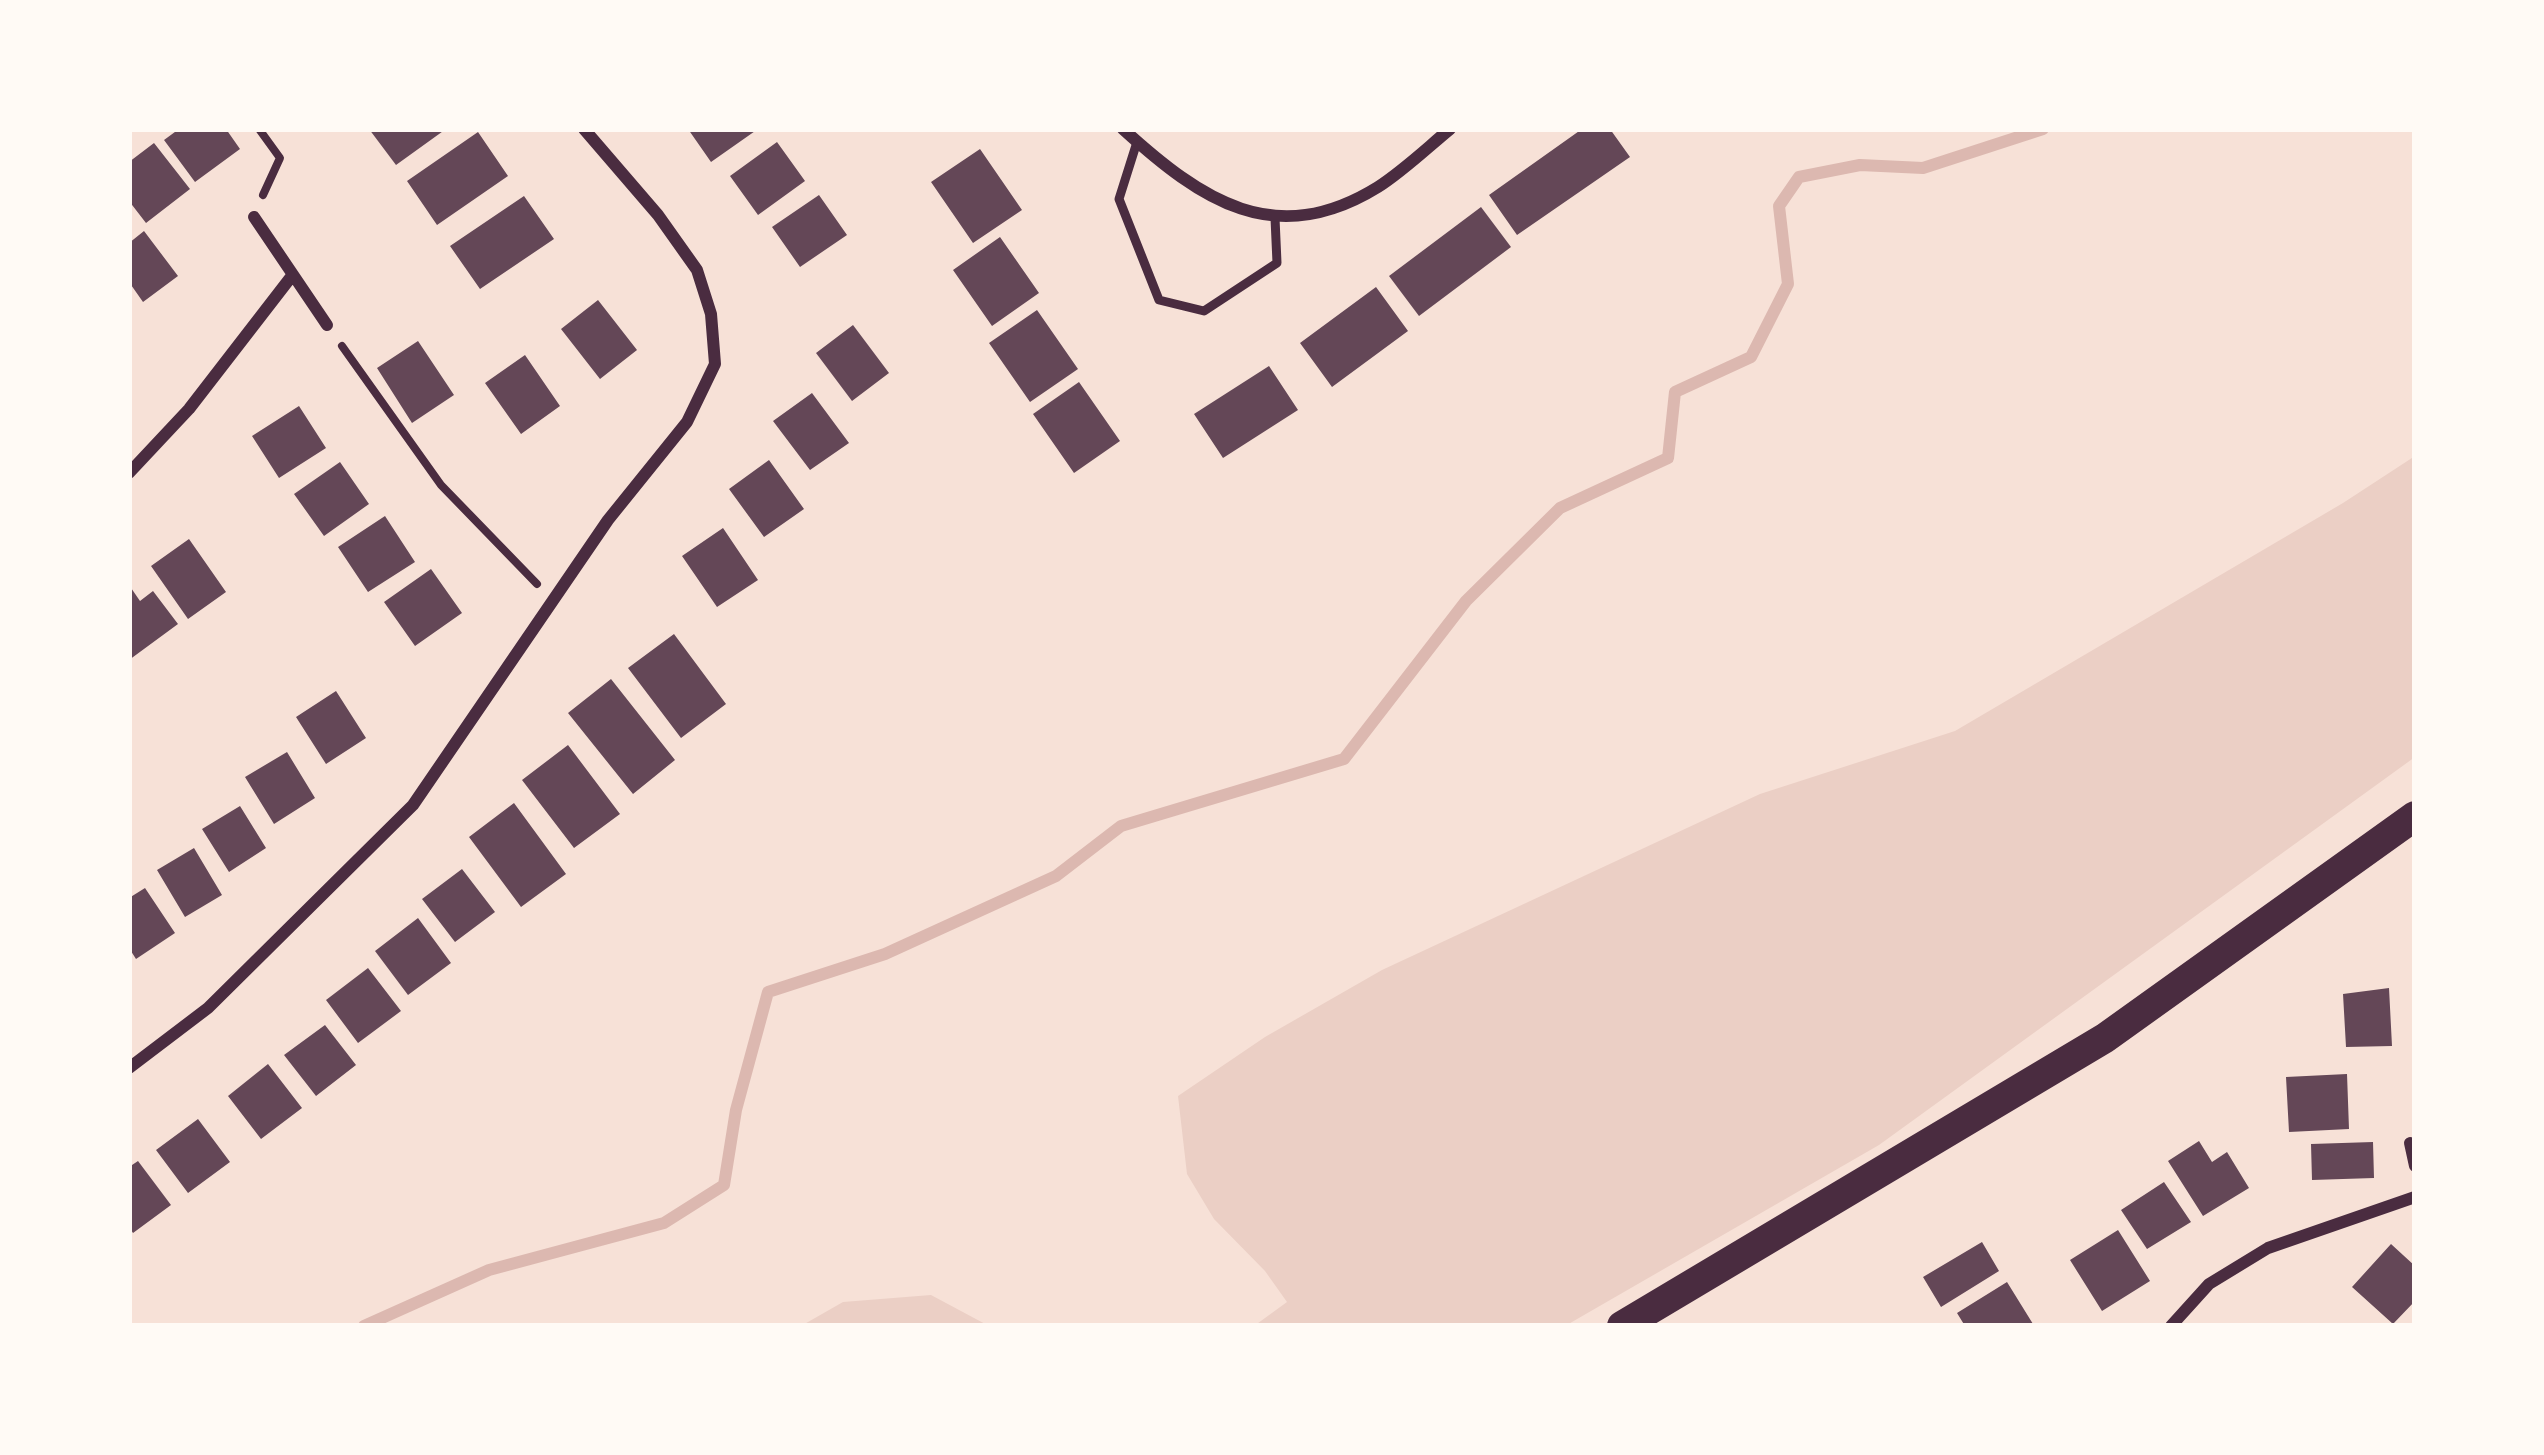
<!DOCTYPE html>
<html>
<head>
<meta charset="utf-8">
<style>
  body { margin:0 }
  #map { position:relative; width:2544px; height:1455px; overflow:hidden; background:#f7e1d7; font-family:"Asap Condensed",sans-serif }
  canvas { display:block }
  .frame { position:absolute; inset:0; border:132px solid #fffaf5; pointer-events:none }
</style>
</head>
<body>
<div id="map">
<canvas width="2544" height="1455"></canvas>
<div class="frame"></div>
</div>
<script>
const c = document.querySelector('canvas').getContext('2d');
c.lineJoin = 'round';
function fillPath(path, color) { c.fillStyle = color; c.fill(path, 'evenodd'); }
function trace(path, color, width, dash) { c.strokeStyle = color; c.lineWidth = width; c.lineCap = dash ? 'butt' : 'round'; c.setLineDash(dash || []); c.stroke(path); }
fillPath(new Path2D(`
  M2415 456V757L1879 1145 1565 1326H1254L1287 1302 1265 1271 1214 1219 1187 1174 1178 1096 1265 1037 1382 970 1760 794 1955 731 2343 503Z
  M931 1295 989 1326H801L843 1302Z`), '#ebcfc5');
trace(new Path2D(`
  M364 1326 489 1270 664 1223 724 1185 736 1110 768 992 885 954 1056 876 1121 826 1344 759 1466 601 1560 508 1668 458 1675 392 1751 357 1788 284 1779 206 1799 177 1860 165 1923 168 2043 129`), '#dcb8b0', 12);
fillPath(new Path2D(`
  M179 129H226L240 149 195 182 164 140Z
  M369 129H446L396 165Z
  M688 129H758L711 162Z
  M1582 129H1610L1630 157 1517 235 1489 195Z
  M478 132 508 176 437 225 407 181Z
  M777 142 805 181 758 215 730 176Z
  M154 143 190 189 146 223 129 201V162Z
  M980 149 1022 210 973 243 931 182Z
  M819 195 847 235 800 267 772 227Z
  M524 196 554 239 480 289 450 246Z
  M1481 207 1511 247 1419 316 1389 276Z
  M144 231 178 276 143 302 129 282V243Z
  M1000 237 1039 293 992 326 953 270Z
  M1376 287 1408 331 1332 387 1300 343Z
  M598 300 637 350 600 379 561 329Z
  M1037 310 1078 369 1030 402 989 343Z
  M853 325 889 373 852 401 816 353Z
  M418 341 454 395 412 423 377 368Z
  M525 355 560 406 521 434 485 383Z
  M1269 366 1298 410 1223 458 1194 414Z
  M1079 382 1120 441 1074 473 1033 414Z
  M812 393 849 443 810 470 773 421Z
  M299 406 326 448 279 478 252 436Z
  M769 460 804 509 764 537 729 489Z
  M340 462 369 504 324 536 294 494Z
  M385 516 415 562 368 592 338 547Z
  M723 528 758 580 717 607 682 556Z
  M189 539 226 592 188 619 151 566Z
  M431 569 462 613 415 646 384 602Z
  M129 585 140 601 153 591 178 624 129 660Z
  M674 634 726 704 681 738 628 668Z
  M611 679 675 760 633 794 568 713Z
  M336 691 366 738 326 764 296 717Z
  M568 745 620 814 574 848 522 780Z
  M287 752 315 798 274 824 245 777Z
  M514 803 566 874 521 907 469 837Z
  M240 806 266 848 229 872 202 829Z
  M194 848 222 895 185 917 157 870Z
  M462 869 495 912 455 942 422 899Z
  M145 888 175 933 136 959 129 948V898Z
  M418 918 451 963 408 995 375 951Z
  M368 968 401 1011 358 1043 326 1000Z
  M2389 988 2392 1046 2346 1047 2343 994Z
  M325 1025 356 1065 316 1096 284 1055Z
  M268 1064 302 1108 261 1139 228 1096Z
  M2347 1074 2349 1129 2289 1132 2286 1077Z
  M198 1119 230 1162 188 1193 156 1150Z
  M2199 1141 2212 1162 2227 1152 2249 1188 2203 1216 2168 1161Z
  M2373 1142 2374 1178 2312 1180 2311 1144Z
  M138 1161 171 1205 133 1233 129 1227V1167Z
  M2164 1182 2191 1222 2147 1249 2121 1210Z
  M2118 1230 2150 1281 2102 1311 2070 1260Z
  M1982 1242 1999 1271 1941 1307 1923 1277Z
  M2391 1244 2415 1266V1301L2393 1324 2352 1287Z
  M2007 1282 2033 1324 1965 1326 1957 1313Z`), '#644757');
trace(new Path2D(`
  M259 129 280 158 263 195
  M342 346 441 485 537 584`), '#4a2c40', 8);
trace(new Path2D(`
  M1137 142 1119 199 1159 300 1204 311 1277 263 1275 218`), '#4a2c40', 9);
trace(new Path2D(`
  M1123 129C1201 200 1275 251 1378 187 1403 171 1427 148 1450 129
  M254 217 327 325
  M129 473 189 409 291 277
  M129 1068 208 1008 413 805 608 520 687 422 715 364 711 314 697 270 658 215 584 129
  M2410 1143 2415 1166
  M2171 1326 2209 1284 2268 1248 2415 1197`), '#4a2c40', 12);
trace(new Path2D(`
  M1622 1326 2105 1038 2415 816`), '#4a2c40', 30);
</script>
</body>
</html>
